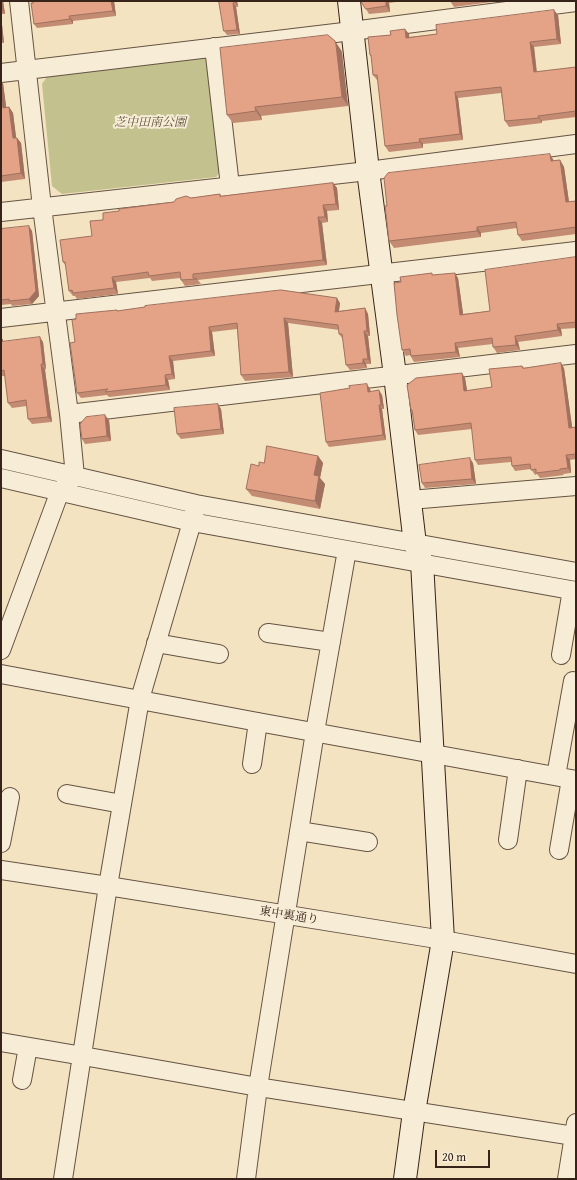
<!DOCTYPE html>
<html>
<head>
<meta charset="utf-8">
<style>
  body { margin:0 }
  #map { position:relative; width:577px; height:1180px; overflow:hidden; background:#f3e3c1; font-family:"Gentium Book Plus",serif }
  canvas { display:block }
  .frame { position:absolute; inset:0; border:2px solid #362319; pointer-events:none }
  .scale { position:absolute; left:435px; top:1150px; width:55px; height:18px; box-sizing:border-box; border:2px solid #362319; border-top:0; padding-left:5px; font-size:12px; line-height:14px; white-space:nowrap; color:#362319; -webkit-text-stroke:3px #f7edd7; paint-order:stroke }
</style>
</head>
<body>
<div id="map">
<canvas width="577" height="1180"></canvas>
<div class="frame"></div>
<div class="scale">20 m</div>
</div>
<script>
const c = document.querySelector('canvas').getContext('2d');
c.lineJoin = 'round';
function fillPath(path, color) { c.fillStyle = color; c.fill(path, 'evenodd'); }
function trace(path, color, width, dash) { c.strokeStyle = color; c.lineWidth = width; c.lineCap = dash ? 'butt' : 'round'; c.setLineDash(dash || []); c.stroke(path); }
function write(font, color, halo, rows, align = 'center') {
  c.font = font + ' "Gentium Book Plus","Noto Serif JP",serif'; c.lineWidth = 4; c.setLineDash([]); c.textBaseline = 'middle'; c.strokeStyle = halo; c.fillStyle = color; for (const [text, x, y, turn = 0] of rows) {
    c.save(); c.translate(x, y); c.rotate((+turn || 0) * Math.PI / 180); c.textAlign = isNaN(turn) ? turn : align; if (halo) c.strokeText(text, 0, 0); c.fillText(text, 0, 0); c.restore();
  }
}
fillPath(new Path2D(`
  M204 55 209 58 222 169 216 177 62 194 52 186 42 84 49 74Z`), '#c3c18e');
const street = new Path2D(`
  M214 47 230 186
  M1 73 352 31 576 2
  M1 212 368 171 576 144
  M1 318 576 251
  M69 414 576 354
  M1 459 196 504 576 572
  M1 478 192 522 576 591
  M410 500 576 486
  M268 633 331 642
  M156 643 219 654
  M1 650 60 491 75 476 69 414 42 207 19 1
  M561 655 572 590
  M1 674 258 722 576 780
  M252 764 258 722
  M556 776 573 681
  M67 794 122 804
  M299 831 368 842
  M508 840 518 769
  M1 843 10 797
  M559 850 571 779
  M1 870 108 886 443 940 576 964
  M1 1042 83 1056 258 1087 574 1136
  M22 1080 28 1047
  M63 1179 108 886 140 699 192 522 196 504
  M246 1179 258 1087 315 732 347 550
  M567 1179 576 1123`);
const secondary = new Path2D(`
  M349 1 368 171 395 375 415 544 422 562 443 940 414 1112 405 1179`);
trace(street, '#655343', 20);
trace(secondary, '#362319', 24);
trace(street, '#f7edd7', 18);
trace(secondary, '#f7edd7', 22);
fillPath(new Path2D(`
  M1 1H3L5 14H1Z
  M114 1 116 16 73 21V24L37 28 34 24 33 3Z
  M219 1H237L238 7H236L240 34 227 35 224 31Z
  M361 1H403L389 3 390 12 369 14Z
  M450 1H499L454 7Z
  M1 15 4 43H1Z
  M558 15 561 44 534 47 537 72 576 67V117L542 121V123L509 127 505 121 501 93 458 98 463 140 423 144V148L389 152 385 146 378 80H377L373 75 372 58 370 55 409 34V37L437 34Z
  M341 50 342 53 348 106 261 116 262 120 233 123 227 115Z
  M1 80 3 83 6 107H9L13 113 16 138H17L21 143 25 179 1 182Z
  M560 160 564 167 569 202 576 201V234L522 241 518 235 517 228 481 233V237L394 248 389 241 554 161Z
  M333 183 337 188 339 210 327 211 328 222 322 223 327 265 198 280 201 284 185 286 181 280 180 278 152 281 150 278 116 282 118 294 77 299 75 296H73L69 291 66 266 63 262 92 236 103 220 119 211 174 202 191 198 220 194 221 196Z
  M1 229 32 231 39 296 32 304 12 306 11 304 1 305Z
  M576 257V328L561 329 562 336 518 342 520 350 497 353 493 347V344L458 348 460 357 414 362 410 355 406 356 402 350 401 282 434 275 458 278 463 314 490 311Z
  M340 303 339 311 365 308 368 314 370 336H368L371 364H366L367 368 350 370 346 365 343 339 339 334V330L288 323 293 377 245 381 241 375 237 329 212 332 215 356 173 361 175 379 168 380 170 390 109 397 107 395 81 398 77 393 75 342 117 310 118 311Z
  M1 337 3 340V342H43L46 369 45 370 52 422 32 424 28 419 27 406 12 408 8 403 5 376H1Z
  M522 366 524 368H564L572 428 576 427V459L570 460 571 473 563 474 564 475 540 478 537 474 535 475 531 469 515 471 512 466 511 462 478 465 475 460 472 429 418 435 415 430 413 413 411 410 465 378 467 391 492 387Z
  M370 389 371 392 382 395 384 409H382L386 440 329 447 326 442Z
  M221 409 224 434 181 439 177 434Z
  M109 420 111 441 85 444 82 439Z
  M318 456 323 463 320 478 325 484 320 509 252 496 246 489 259 466 264 463Z
  M473 463 476 484 425 488 422 483Z`), '#c48b73');
fillPath(new Path2D(`
  M1 1H3L5 14 1 9Z
  M111 1H114L116 16 113 11Z
  M235 1H237L238 7 235 2Z
  M386 1H388L389 3 390 12 386 6Z
  M233 3 236 7 240 34 237 30Z
  M554 10 558 15 561 44 557 39Z
  M1 15 4 43 1 38Z
  M69 16 73 21V24L70 19Z
  M405 29 409 34 410 43 406 38Z
  M335 41 341 50 342 53 348 106 342 97Z
  M530 42 534 47 537 77 534 72Z
  M1 80 3 83 7 113 3 108 1 93Z
  M455 92 458 98 463 140 460 134Z
  M9 107 13 113 17 144 13 138Z
  M255 107 261 116 262 120 256 111Z
  M538 116 542 121V123L539 118Z
  M17 138 21 143 25 179 21 173Z
  M419 139 423 144V148L420 142Z
  M550 154 554 161H551Z
  M560 160 564 167 570 209 566 202Z
  M333 183 337 188 339 210 336 204Z
  M323 205 327 211 328 222 325 217Z
  M318 217 322 223 327 265 323 260Z
  M29 226 32 231 39 296 32 304 29 299Z
  M477 227 481 233V237L477 231Z
  M455 273 458 278 464 320 460 315Z
  M112 277 116 282 118 294 114 288Z
  M337 298 340 303 338 317 335 312Z
  M365 308 368 314 370 336 367 331Z
  M284 318 288 323 293 377 289 372Z
  M557 324 561 329 562 336 558 330Z
  M209 327 212 332 215 356 211 351Z
  M364 331 368 336 371 364 368 359Z
  M515 336 518 342 520 350 516 345Z
  M1 337 3 340 4 347 1 343Z
  M40 337 43 342 46 369 43 364Z
  M455 343 458 348 460 357 456 352Z
  M169 356 173 361 175 379 172 374Z
  M363 359 366 364 367 368 363 363Z
  M561 363 564 368 573 433 569 428Z
  M41 364 45 370 52 422 48 417Z
  M462 373 465 378 468 396 464 391Z
  M165 375 168 380 170 390 166 385Z
  M367 384 370 389 371 396 368 392Z
  M379 390 382 395 384 409 381 405Z
  M218 404 221 409 224 434 221 429Z
  M379 405 382 409 386 440 383 435Z
  M105 415 109 420 111 441 107 436Z
  M566 455 570 460 571 473 568 468Z
  M318 456 323 463 320 478 325 484 320 509 315 501 314 475Z
  M470 458 473 463 476 484 472 479Z`), '#a0715e');
const building = new Path2D(`
  M32 1H111L113 11 69 16 70 19 34 24 31 3H33Z
  M219 1H235V2L233 3 237 30 224 31Z
  M361 1H386V6L366 9Z
  M554 10 557 39 530 42 534 72 576 67V111L538 116 539 118 505 121 501 87 455 92 460 134 419 139 420 142 385 146 377 75H373L371 55H370L368 37 391 35 390 31 405 29 406 38 437 34 436 25Z
  M328 35 335 41 336 45 342 97 255 107 256 111 227 115 220 48Z
  M1 93 3 108 9 107 13 138H17L21 173 1 176Z
  M550 154 551 161 560 160 566 202 576 201V227L518 235 516 222 477 227V231L389 241 385 206H387L384 178 388 173Z
  M333 183 336 204 323 205 325 217H318L323 260 193 274V278L197 279 181 280 180 272 149 276 148 272 112 277 114 288 73 293 72 290 69 291 65 262H63L60 240 92 236 90 221 103 220V213L119 211V209L174 202 176 199 186 196 191 198 220 194V196Z
  M29 226 36 291 29 299 9 301V299L1 300V229Z
  M576 257V322L557 324 558 330 515 336 516 345 493 347 492 338 455 343 456 352 411 356 410 349 402 350 397 315 394 283 401 282 400 277 432 273V275L455 273 460 315 490 311 485 270Z
  M281 290 337 298 335 312 365 308 367 331H364L368 359H363V363L346 365 342 334H339L338 325 284 318 289 372 241 375 237 323 209 327 211 351 169 356 172 374 165 375 166 385 105 392 108 389 77 393 70 343 75 342 72 320 76 319V314L117 310V311L145 307V306Z
  M40 337 43 364H41L48 417 28 419 26 400 8 403 4 370 1 371V342Z
  M561 363 569 428 576 427V454L566 455 568 468 560 469V470L536 473V469L531 470 530 464 512 466 511 457 475 460 471 423 415 430 412 410H411L407 385 416 378 462 373 464 391 492 387 489 369 522 366 523 368Z
  M367 384 368 392 379 390 381 405H379L383 435 326 442 320 393 350 388 349 386Z
  M218 404 221 429 177 434 174 408Z
  M105 415 107 436 82 439 80 424 86 417Z
  M267 446 318 456 314 475 319 476 315 501 246 489 251 464 259 466V462L264 463Z
  M470 458 472 479 422 483 419 465Z`);
fillPath(building, '#e4a286');
trace(building, '#a0715e', 1);
write('italic 12px', '#60523c', '#f7edd7', [
  ["芝中田南公園",150,123]
]);
write('12px', '#362319', '#f7edd7', [
  ["東中裏通り",289,916,9]
]);
</script>
</body>
</html>
